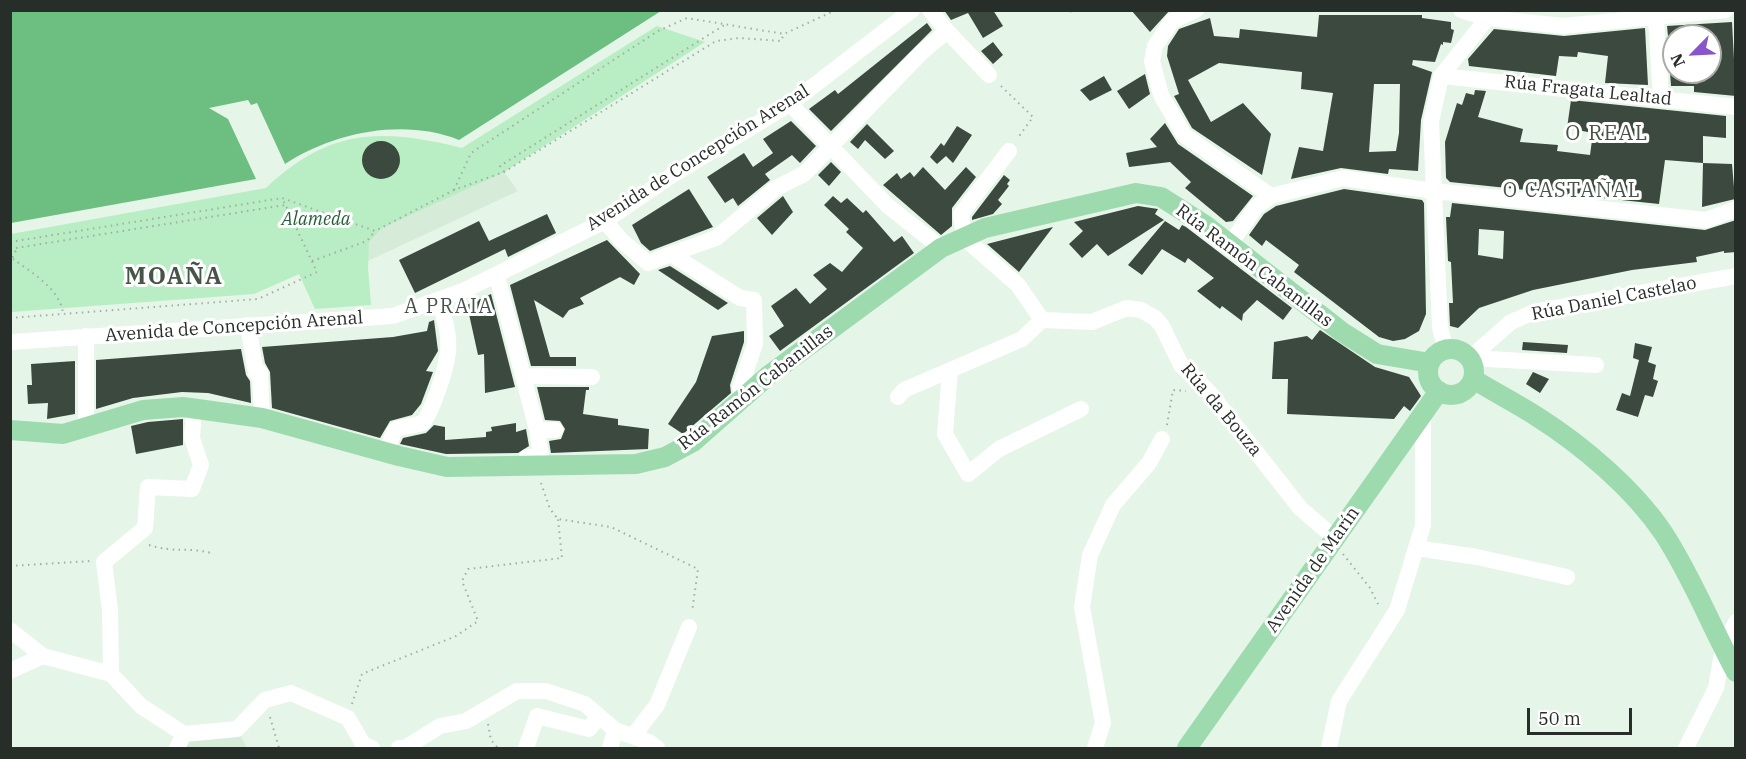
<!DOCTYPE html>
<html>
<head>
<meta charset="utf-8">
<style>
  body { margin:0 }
  #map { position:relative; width:1746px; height:759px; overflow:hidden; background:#e5f5e8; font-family:"IBM Plex Serif",serif }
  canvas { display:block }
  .frame { position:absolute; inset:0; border:12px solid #272d28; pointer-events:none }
  .north { position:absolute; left:1662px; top:24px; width:60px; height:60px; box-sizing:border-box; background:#fff; border:2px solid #a9aba9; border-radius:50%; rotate:246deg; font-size:16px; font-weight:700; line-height:24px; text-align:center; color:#272d28 }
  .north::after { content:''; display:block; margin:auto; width:21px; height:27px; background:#8855cd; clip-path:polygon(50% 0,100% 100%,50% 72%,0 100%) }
  .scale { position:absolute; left:1527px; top:708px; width:105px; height:27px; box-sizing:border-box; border:3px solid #272d28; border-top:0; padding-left:8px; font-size:18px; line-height:21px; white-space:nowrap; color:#272d28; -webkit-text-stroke:4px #fff; paint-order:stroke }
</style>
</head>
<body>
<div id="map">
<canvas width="1746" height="759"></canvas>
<div class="frame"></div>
<div class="north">N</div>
<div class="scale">50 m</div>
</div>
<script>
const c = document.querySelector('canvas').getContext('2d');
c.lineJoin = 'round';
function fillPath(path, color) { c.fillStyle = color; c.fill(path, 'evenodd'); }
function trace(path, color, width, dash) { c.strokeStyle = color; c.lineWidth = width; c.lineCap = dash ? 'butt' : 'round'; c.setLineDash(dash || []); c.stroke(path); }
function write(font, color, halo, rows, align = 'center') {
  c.font = font + ' "IBM Plex Serif",serif'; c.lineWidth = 6; c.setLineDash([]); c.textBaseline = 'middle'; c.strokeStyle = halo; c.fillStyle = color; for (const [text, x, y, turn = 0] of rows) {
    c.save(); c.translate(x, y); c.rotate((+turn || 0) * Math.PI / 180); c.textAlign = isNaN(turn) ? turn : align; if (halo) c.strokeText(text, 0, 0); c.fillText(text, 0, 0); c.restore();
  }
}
fillPath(new Path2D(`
  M438 142 462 149 504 172 518 191 353 268 387 188Z
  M237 729 247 748H177L184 734Z`), '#d6ecd9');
fillPath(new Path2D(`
  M657 26 705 42 504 172 382 228 369 242 368 268 371 305 315 309 299 274 254 294 11 312V234L266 188C330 128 380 128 462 148Z`), '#b9edc3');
fillPath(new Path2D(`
  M11 10H661V11L459 140C404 118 334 132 285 164L257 103 251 105 248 100 209 108 228 119 256 179 11 223Z`), '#6cbf80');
fillPath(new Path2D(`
  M944 10H993L1003 26 983 38 968 13 951 20Z
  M1131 10H1170L1150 32Z
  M1319 15H1422V18L1451 22V29L1454 30 1451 43 1443 42V45L1441 44 1435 62 1413 60 1412 65 1432 72 1421 120 1418 171 1389 169 1388 174 1341 168 1291 179 1299 147 1323 151 1333 93 1301 89 1302 72 1219 63 1188 80 1211 122 1243 103 1271 134 1262 175 1192 128 1174 96 1179 94 1167 56 1168 46 1179 29 1210 18 1214 36 1239 38 1240 29 1317 37ZM1374 84H1400L1399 133 1396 151 1369 152Z
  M1732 22 1736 96 1694 92V86H1671L1670 72H1710V36H1668L1667 26Z
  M927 23 932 30 831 131 809 109 835 90 838 94Z
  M1645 28 1648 85 1605 83 1608 56 1578 52 1577 57 1559 56 1556 76 1469 66 1468 59 1494 29 1564 36Z
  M993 42 1003 55 993 64 981 51Z
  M1145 74 1150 94 1129 109 1117 91Z
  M1104 76 1112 90 1090 101 1080 90Z
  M1475 90 1486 91 1478 117 1523 129 1520 142 1558 145 1557 151 1590 155 1593 133 1567 128 1571 100 1726 116V138L1703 136V163L1665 160 1659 204 1450 182 1446 178 1445 142 1457 103 1462 105 1466 93 1474 95Z
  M791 121 816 146 800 163 792 155 765 174 770 180 738 206 733 198 725 203 707 177 744 153 753 167 773 153 763 139Z
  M1165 123 1178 144 1253 196 1233 221 1226 222 1185 188 1191 182 1170 162 1129 167 1126 153 1157 147 1150 139Z
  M867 124 894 151 885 159 865 140 858 149 850 142Z
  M957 126 972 135 953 163 946 156 937 164 930 157 941 143 944 146Z
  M362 160a19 19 0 1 1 38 0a19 19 0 1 1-38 0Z
  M831 162 841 172 829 186 818 175Z
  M1703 163 1732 164 1735 199 1702 207Z
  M923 167 945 190 966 167 976 177 952 208V226L941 235 883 185 897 173 901 179 910 172 914 177Z
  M1004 175 1010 180 1007 184 1009 186 998 200 1002 204 993 214 972 220V217Z
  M689 189 713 227 650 251 641 243 632 225Z
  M1344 189 1422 200 1424 203 1426 314 1419 331 1405 339 1393 341 1379 337 1294 272 1299 265 1266 240 1262 246 1249 235 1264 214 1276 206Z
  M783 196 793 212 772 235 757 218Z
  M833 196 841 203 847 198 863 213 866 210 894 242 902 236 914 253 780 351 769 336 784 326 771 306 796 288 810 304 827 289 813 275 830 263 842 272 863 248 846 232 849 229 824 205Z
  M1452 203 1705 230 1736 220V252L1724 253V251L1696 257 1697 262 1632 270 1533 290 1479 308 1458 328 1450 326 1449 303H1453L1451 262 1448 261 1446 217H1450ZM1479 229 1504 231 1503 259 1478 255Z
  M1138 206 1158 209 1155 214 1164 220 1108 256 1097 244 1082 258 1069 244 1083 231 1074 222Z
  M547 214 556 233 508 257 505 249 415 293 399 260 479 221 489 241Z
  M1165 221 1179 230 1182 225 1186 227 1292 308 1283 320 1257 300 1243 314 1242 321 1222 306 1220 309 1197 291 1214 278 1188 258 1185 263 1162 249 1142 275 1128 265Z
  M1053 227 1019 272 987 244Z
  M607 240 640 274 634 285 620 277 580 298 584 304 569 310 563 318 534 300 550 357H576V366H531L510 285Z
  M670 266 728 303 718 310 658 270Z
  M491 294 515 387 485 393 484 354 478 355 467 305Z
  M434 320 438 351 426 371 433 372 421 404 412 415 390 421 380 438 272 408 270 372 265 363 262 347 393 337 427 331 429 322Z
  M1320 330 1375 367 1409 377 1421 396 1410 411 1404 406 1394 419 1287 414 1288 379H1272L1274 342 1307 336 1312 340Z
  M744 331V342L730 385 731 393 683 434 668 424 696 382 712 336Z
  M1523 342 1568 345 1567 353 1522 350Z
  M1635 343 1652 347 1648 362 1656 365 1653 379 1658 381 1653 397 1645 395 1638 417 1616 410 1622 393 1630 396 1639 360 1633 358Z
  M241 349 246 375 250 381 251 403 208 393 182 392 133 398 96 409V360Z
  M75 361V414L47 419 48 403 28 404 27 385H32L31 364Z
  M1533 372 1549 379 1540 393 1526 384Z
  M537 387H589V390H586L583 414 618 419V425L649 429 648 449 551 453 549 441 561 439 565 429 560 421 545 420Z
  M183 419V445L136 454 131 426 148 422Z
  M516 423V432L526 429 529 446 518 453 446 454 400 444 403 438 426 433 434 425 445 427V440L486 437V432L492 431 491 427Z`), '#3b493e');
trace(new Path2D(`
  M878 10 881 12
  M1070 12 1072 10
  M1001 86 1033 117 1017 139
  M504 172 500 166 726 24
  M454 190 471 153 658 31 687 18 784 34 836 10
  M10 242 282 198 375 231 454 190 504 172 716 41 739 38 781 41 784 34
  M10 249 285 205
  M13 259C31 272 60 289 63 313
  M312 261 367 241 375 231
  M10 263 17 248
  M10 318 258 299 317 272 283 200
  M1167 425 1173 390 1186 391
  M541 483 550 509 558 519 611 527 698 569 692 612
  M149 545C174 553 189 547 211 553
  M1343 554 1370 588 1380 608
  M10 566 90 561
  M352 704 362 674 456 636 478 621 462 581 468 569 562 558 558 519
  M270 717 279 748
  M488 724 491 740 498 748`), '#a1aea4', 2, [1.5, 4.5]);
trace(new Path2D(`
  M1196 10 1172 21 1155 46 1152 61 1161 95 1184 135 1271 196
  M1461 10 1487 18 1563 26 1726 10
  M1656 19 1661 98
  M947 31 989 75
  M1441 76 1736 107
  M790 104 888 206 941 248
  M1009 151 961 214 964 238 1018 285 1042 320
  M605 221 621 240 648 263 671 254 740 298 754 300 755 344 740 388 744 396
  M1230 244 1256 207 1271 196 1343 178 1434 191 1706 220 1736 209
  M671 254 716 238 776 188 804 174 921 53 947 31 930 10
  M497 276 537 430 541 456 527 457V463
  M1042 320 1092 322 1127 308 1141 310 1155 318 1162 326 1181 365 1209 392 1300 508 1336 539
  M248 325 256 373 260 372 262 418
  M10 342 393 316 465 290 605 221 671 176 790 104 912 10
  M1446 349 1440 328 1431 122 1441 76 1494 10
  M1470 358 1511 322 1534 312 1736 276
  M1470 358 1596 365
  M950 370 945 434 968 474 999 449 1081 409
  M523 376 592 377
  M898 397 904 390 1022 339 1042 320
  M86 426V336
  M537 430H555
  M385 452C402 418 387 433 423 423 433 409 446 370 448 352 450 335 444 315 438 300
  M1416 548 1477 557 1567 577
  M10 630 43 656 111 674
  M10 671 43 656
  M111 674 110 610 104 562 145 528 148 487 192 489 201 465 192 438 194 408
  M111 674 141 706 184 734 237 729 265 700 291 693 348 718 363 744 372 748
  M633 736 657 705 689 627
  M177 748 184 734
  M399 748H405L440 726 466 721 517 691H546L585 704 615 730 649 742 657 748
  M526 748 537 716 589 729 599 716
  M610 748 615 730
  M1095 748 1103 723 1082 607 1090 555 1113 505 1149 463 1162 439
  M1329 748 1339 701 1397 610 1423 525V414
  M1686 748 1716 688 1723 648 1736 622`), '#fff', 16);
trace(new Path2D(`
  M1428 372a23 23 0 1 1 46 0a23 23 0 1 1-46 0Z
  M1473 379C1494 392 1516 403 1536 416 1582 445 1634 489 1664 534 1692 577 1711 626 1736 672
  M10 430 63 434 143 410 183 407 262 418 399 456 447 467 636 464 665 457 693 442 769 375 941 248 985 228 1136 193 1161 197 1205 225 1342 332 1377 354 1430 363
  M1187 748 1439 391`), '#9ddaad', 20);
write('18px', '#272d28', '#fff', [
  ["Rúa Fragata Lealtad",1588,91,6],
  ["Avenida de Concepción Arenal",698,158,-32],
  ["Rúa Ramón Cabanillas",1254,266,37],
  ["Rúa Daniel Castelao",1614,299,-11],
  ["Avenida de Concepción Arenal",234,327,-4],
  ["Rúa Ramón Cabanillas",756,388,-38],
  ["Rúa da Bouza",1221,410,50],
  ["Avenida de Marín",1313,570,-55]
]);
write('italic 18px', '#255f36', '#fff', [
  ["Alameda",316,220]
]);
c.letterSpacing = '1.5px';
write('20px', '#475449', '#fff', [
  ["O CASTAÑAL",1572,191],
  ["A PRAIA",449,307]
]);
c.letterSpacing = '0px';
c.letterSpacing = '1.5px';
write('21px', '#475449', '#fff', [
  ["O REAL",1607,134]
]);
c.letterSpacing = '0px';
c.letterSpacing = '1.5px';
write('bold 24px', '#475449', '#fff', [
  ["MOAÑA",174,277]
]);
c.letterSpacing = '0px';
</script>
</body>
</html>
